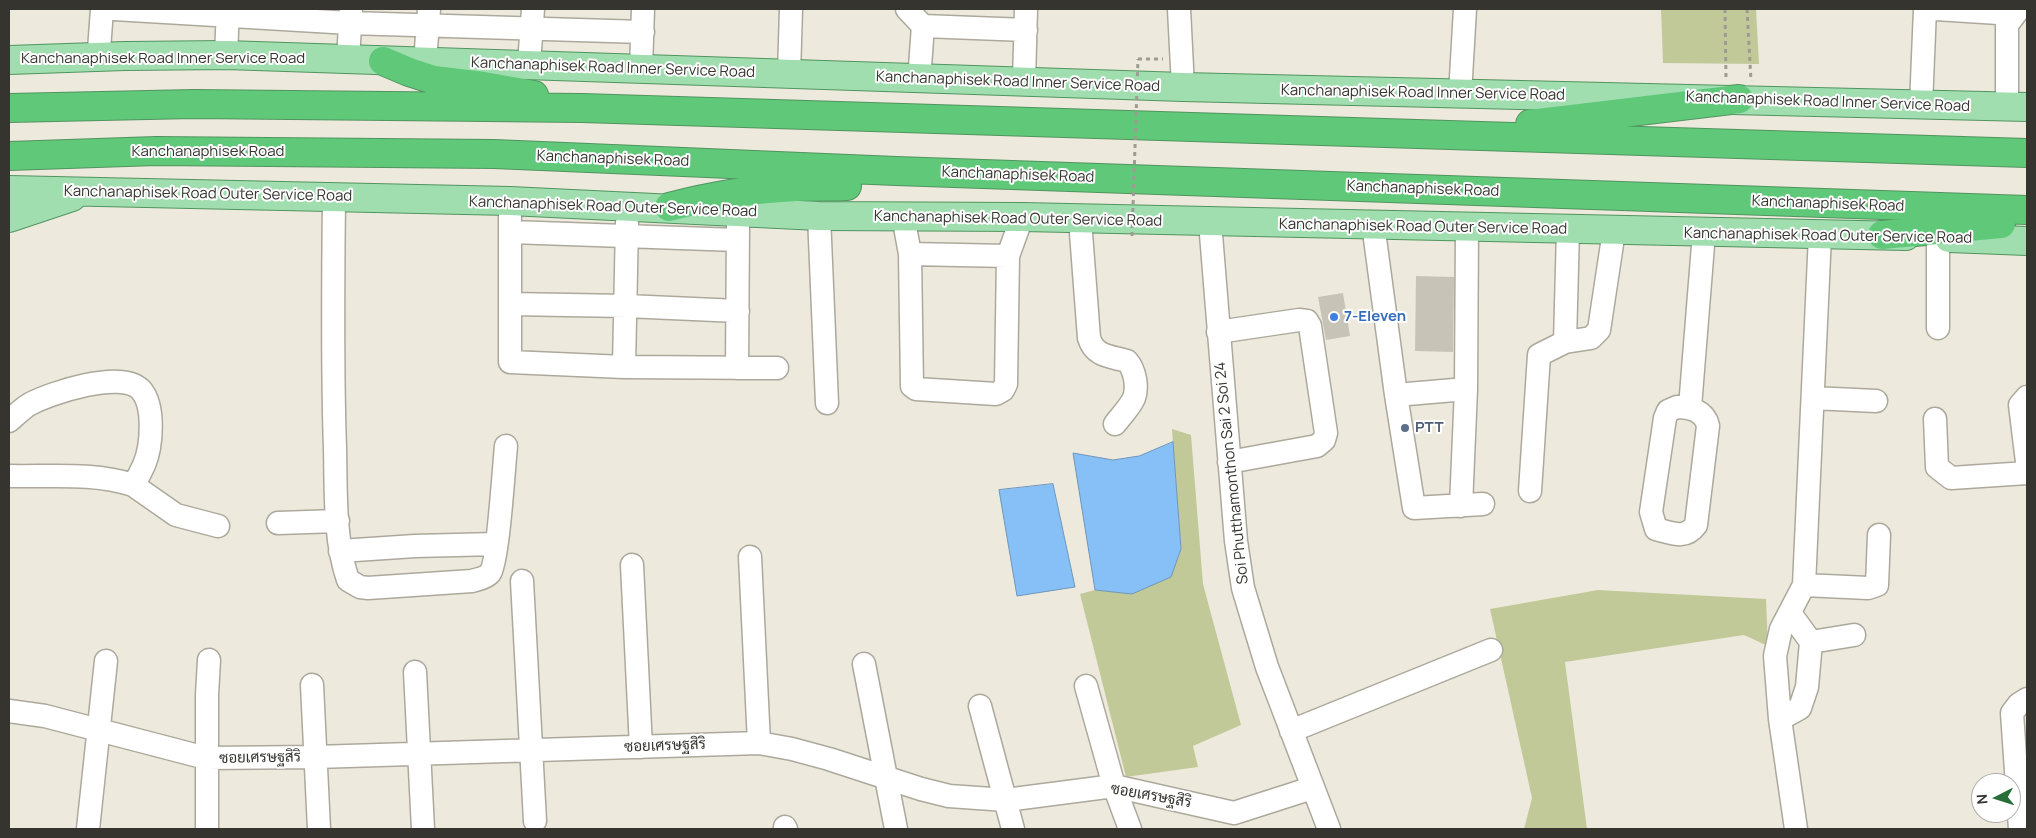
<!DOCTYPE html>
<html>
<head>
<meta charset="utf-8">
<style>
  body { margin:0 }
  #map { position:relative; width:2036px; height:838px; overflow:hidden; background:#edeadd; font-family:Manrope,sans-serif }
  canvas { display:block }
  .frame { position:absolute; inset:0; border:10px solid #35342f; pointer-events:none }
  .north { position:absolute; left:1971px; top:773px; width:50px; height:50px; box-sizing:border-box; background:#fff; border:1px solid #aeaeac; border-radius:50%; rotate:265deg; font-size:14px; font-weight:700; line-height:20px; text-align:center; color:#35342f }
  .north::after { content:''; display:block; margin:auto; width:18px; height:22px; background:#296d39; clip-path:polygon(50% 0,100% 100%,50% 72%,0 100%) }
</style>
</head>
<body>
<div id="map">
<canvas width="2036" height="838"></canvas>
<div class="frame"></div>
<div class="north">N</div>
</div>
<script>
const c = document.querySelector('canvas').getContext('2d');
c.lineJoin = 'round';
function fillPath(path, color) { c.fillStyle = color; c.fill(path, 'evenodd'); }
function trace(path, color, width, dash) { c.strokeStyle = color; c.lineWidth = width; c.lineCap = dash ? 'butt' : 'round'; c.setLineDash(dash || []); c.stroke(path); }
function write(font, color, halo, rows, align = 'center') {
  c.font = font + ' Manrope,Sarabun,sans-serif'; c.lineWidth = 4; c.setLineDash([]); c.textBaseline = 'middle'; c.strokeStyle = halo; c.fillStyle = color; for (const [text, x, y, turn = 0] of rows) {
    c.save(); c.translate(x, y); c.rotate((+turn || 0) * Math.PI / 180); c.textAlign = isNaN(turn) ? turn : align; if (halo) c.strokeText(text, 0, 0); c.fillText(text, 0, 0); c.restore();
  }
}
fillPath(new Path2D(`
  M1661 9H1756L1759 64 1663 63Z
  M1172 429 1191 435 1203 584 1241 725 1193 746 1198 767 1126 777 1080 594 1095 590 1132 594 1181 549Z
  M1598 590 1766 599 1768 646 1744 635 1565 662 1587 829H1524L1532 798 1490 609Z`), '#c2c999');
const water = new Path2D(`
  M1173 442 1181 549 1171 577 1132 594 1095 590 1073 453 1113 460 1139 456Z
  M1053 484 1075 587 1017 596 999 490Z`);
fillPath(water, '#87c0f6');
trace(water, '#6e96ba', 1);
fillPath(new Path2D(`
  M1416 276 1454 277 1453 352 1415 351Z
  M1343 293 1350 336 1326 340 1318 297Z`), '#c7c4b7');
const minor = new Path2D(`
  M114 9 350 23 643 32
  M907 9 923 26 919 80
  M1179 9 1183 87
  M1936 9 2014 14
  M923 26 1026 30
  M99 50 102 9
  M226 55 228 9
  M348 59 351 9
  M425 62 429 9
  M529 64 533 9
  M641 69 643 9
  M789 74 791 9
  M1024 81 1026 9
  M1460 94 1465 9
  M1921 105 1925 9
  M2007 106V25L2019 9
  M334 198C333 281 332 365 335 448 336 492 334 539 348 580L360 587 368 588 472 581C478 579 486 578 490 573 498 563 504 465 506 446
  M510 201V362L624 367 777 368
  M819 216 827 403
  M903 216 910 254 912 386 916 389 996 394 1003 390 1006 384 1008 256 1022 217
  M1080 220 1089 338C1095 357 1110 356 1127 361 1135 370 1138 387 1134 398 1130 407 1121 416 1115 424
  M1210 222 1236 541 1243 588 1267 667 1329 829
  M1373 224 1396 395 1466 389 1467 226
  M1568 230 1565 342 1591 338 1599 330 1614 231
  M511 232 737 240
  M1938 238V328
  M910 254 1008 256
  M510 304 626 306 738 311
  M1218 332 1299 320 1307 321 1310 326 1326 433 1324 440 1317 446 1229 462
  M624 367 627 223
  M737 368 738 226
  M1396 395 1414 508 1483 504
  M2027 397 2020 405 2027 462
  M1813 398 1876 401
  M1677 407C1690 407 1705 411 1708 426L1696 525C1685 540 1672 533 1656 529L1651 512 1665 418 1668 411Z
  M1690 407 1704 233
  M1935 419 1937 467 1951 478 2027 473
  M9 421C16 415 23 408 30 404 51 393 122 369 141 390 155 406 152 446 144 465 141 472 137 479 133 485 94 472 49 477 9 476
  M133 485 176 515 218 526
  M1530 491 1539 355 1565 342
  M1461 506 1466 389
  M278 523 338 521
  M340 551 415 546 496 544
  M750 557 759 743
  M632 565 641 747
  M522 581 535 821
  M1804 585 1868 588 1877 585 1879 535
  M1811 642 1854 635
  M864 664 896 829
  M415 672 423 829
  M312 685 319 829
  M1086 686 1114 786 1130 829
  M980 706 1013 829
  M9 711 45 716 206 758 316 757 759 743 792 749 829 759 921 789 949 796 1006 800 1114 786 1234 813 1312 788
  M1780 719 1800 708 1807 687 1811 642 1790 613
  M1291 731 1491 650
  M785 827 786 829
  M88 829 106 661
  M207 829V695L209 660
  M1796 829 1780 719 1775 656 1781 629 1804 585 1820 235
  M2020 829 2012 713 2019 704 2027 699`);
const major = new Path2D(`
  M9 60 125 56 226 55 1183 87 2027 107
  M9 190 510 201 819 216 1022 217 1906 236
  M9 218 72 197
  M1949 238 2027 241`);
const highway = new Path2D(`
  M383 61 409 72 434 80 484 86 534 95
  M9 108 194 104 582 108 2027 153
  M1530 124 1739 99
  M9 156 156 151 494 154 896 171 2027 210
  M669 207C711 196 753 189 796 187 813 186 830 187 847 186
  M1882 235 2001 224`);
trace(minor, '#aca99c', 25);
trace(major, '#51945f', 30);
trace(highway, '#51945f', 30);
trace(new Path2D(`
  M1725 9 1726 78
  M1747 9 1751 81
  M1138 59H1163`), '#9e9c92', 3, [4, 4]);
trace(minor, '#fff', 22);
trace(major, '#a0deaf', 28);
trace(highway, '#60c879', 28);
trace(new Path2D(`
  M1132 236 1138 59`), '#9e9c92', 3, [4, 4]);
for (const [x, y, r, color] of [
  [1334,317,5,"#3f7fe0"],
  [1405,428,5,"#5c6f8a"]
]) { const dot = new Path2D(); dot.arc(x, y, r, 0, 2 * Math.PI); c.fillStyle = color; c.fill(dot); trace(dot, '#fff', 2); }
write('15px', '#35342f', '#fff', [
  ["Kanchanaphisek Road Inner Service Road",163,59],
  ["Kanchanaphisek Road Inner Service Road",613,68,2],
  ["Kanchanaphisek Road Inner Service Road",1018,82,2],
  ["Kanchanaphisek Road Inner Service Road",1423,93,1],
  ["Kanchanaphisek Road Inner Service Road",1828,102,2],
  ["Kanchanaphisek Road",208,152],
  ["Kanchanaphisek Road",613,159,2],
  ["Kanchanaphisek Road",1018,175,2],
  ["Kanchanaphisek Road",1423,189,2],
  ["Kanchanaphisek Road Outer Service Road",208,194,1],
  ["Kanchanaphisek Road",1828,204,2],
  ["Kanchanaphisek Road Outer Service Road",613,207,2],
  ["Kanchanaphisek Road Outer Service Road",1018,219,1],
  ["Kanchanaphisek Road Outer Service Road",1423,227,1],
  ["Kanchanaphisek Road Outer Service Road",1828,236,1],
  ["Soi Phutthamonthon Sai 2 Soi 24",1232,473,-96],
  ["ซอยเศรษฐสิริ",665,746,-2],
  ["ซอยเศรษฐสิริ",260,758,-1],
  ["ซอยเศรษฐสิริ",1151,796,10]
]);
write('bold 15px', '#366cbe', '#fff', [
  ["7-Eleven",1344,317]
], 'left');
write('bold 15px', '#4e5e75', '#fff', [
  ["PTT",1415,428]
], 'left');
</script>
</body>
</html>
